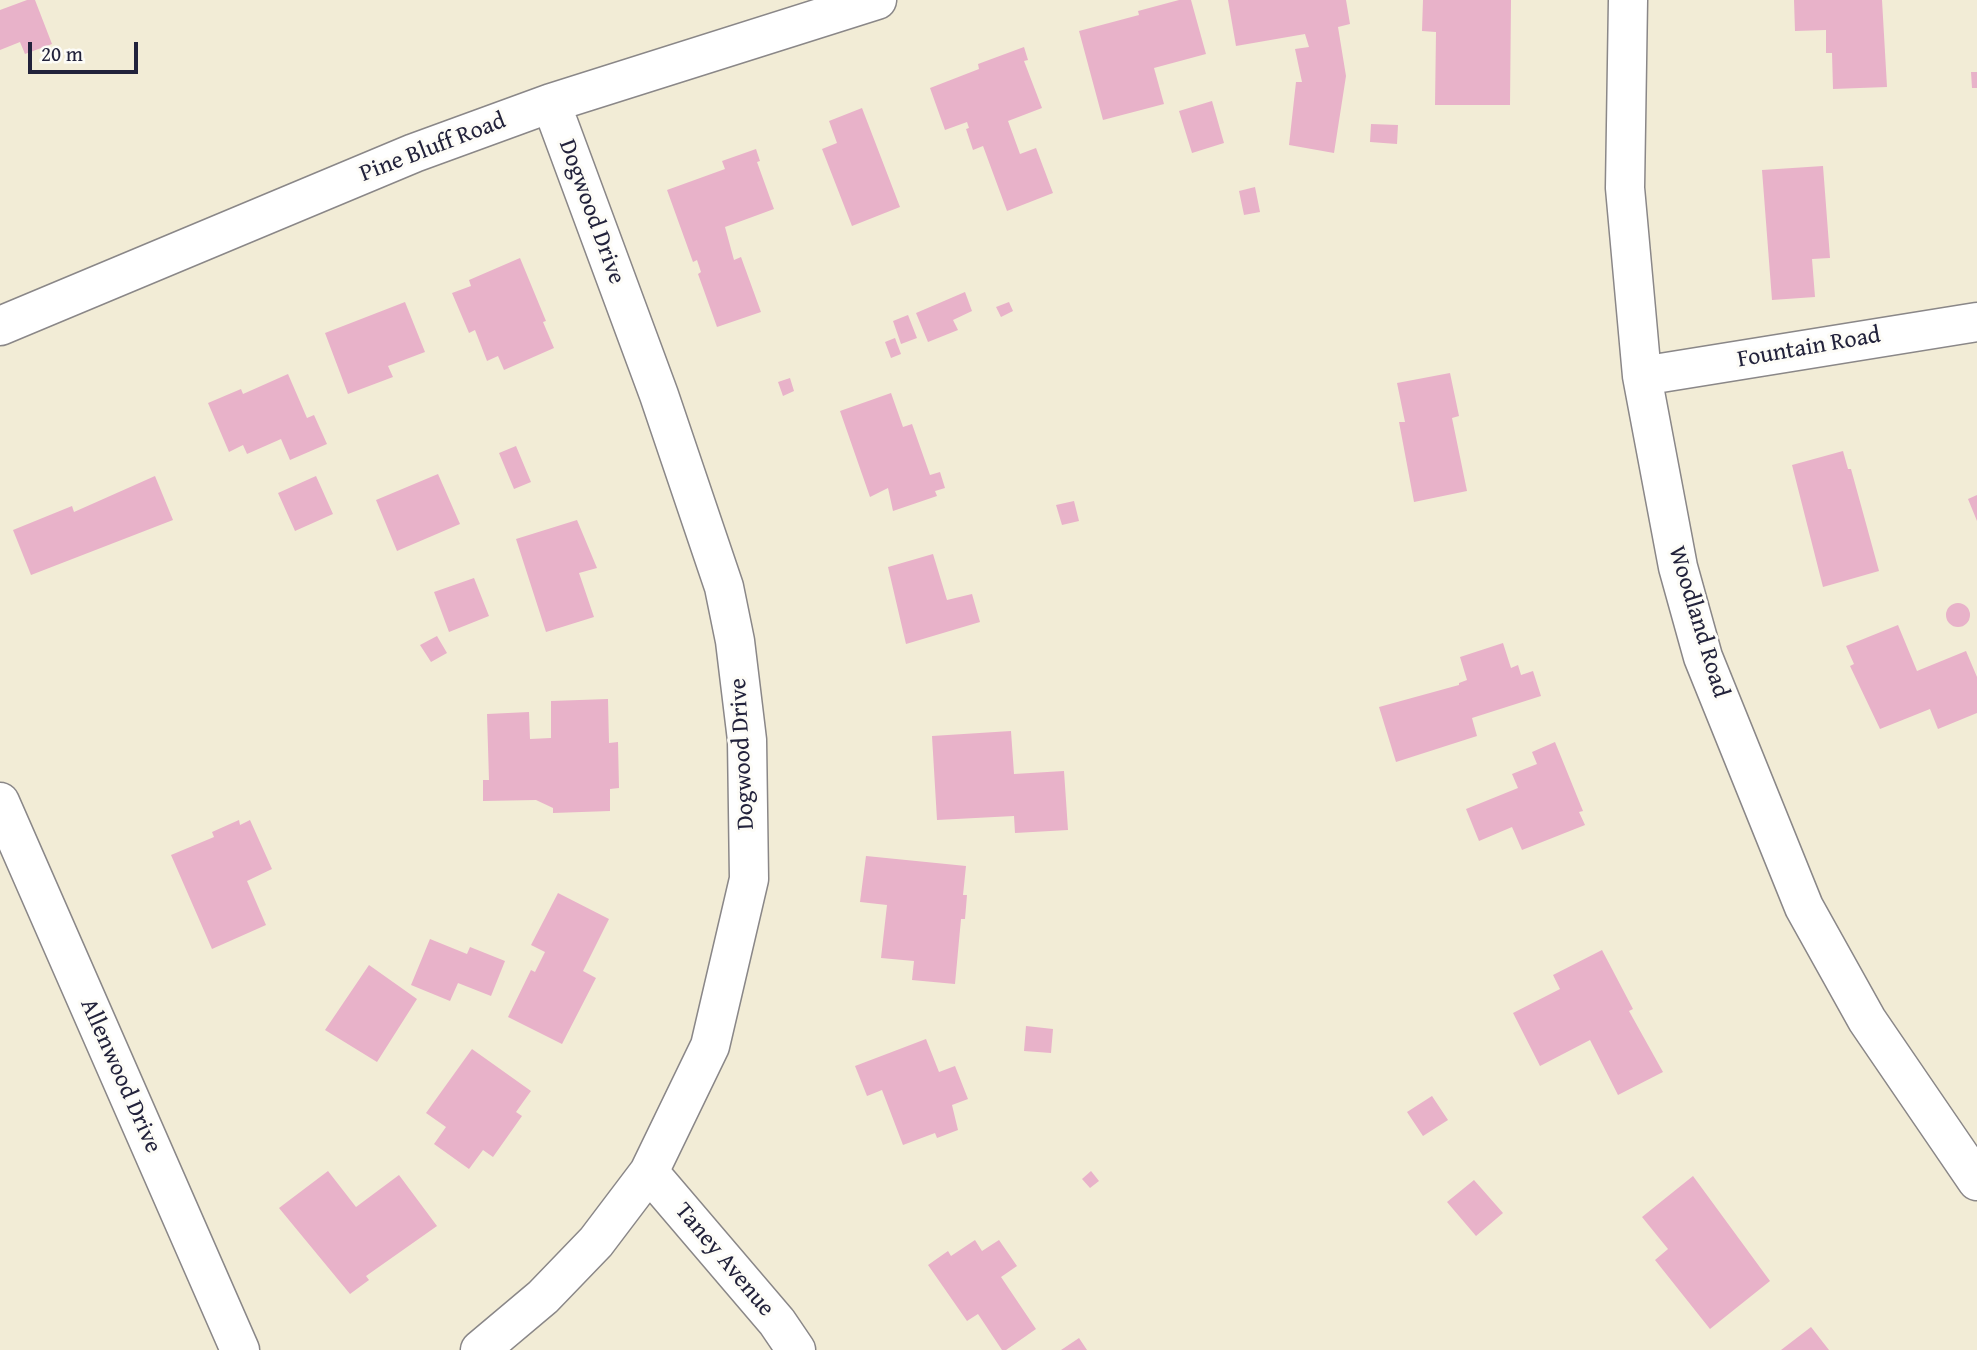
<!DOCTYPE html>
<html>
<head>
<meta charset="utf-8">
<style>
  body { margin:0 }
  #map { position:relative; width:1977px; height:1350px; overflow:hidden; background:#f2ecd6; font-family:"Gentium Book Plus",serif }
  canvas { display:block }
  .scale { position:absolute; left:28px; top:42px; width:110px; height:32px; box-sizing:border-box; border:4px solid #22223b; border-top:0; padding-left:9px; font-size:21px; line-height:24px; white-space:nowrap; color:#22223b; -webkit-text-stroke:5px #fdfcf7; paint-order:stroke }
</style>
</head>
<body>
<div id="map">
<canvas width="1977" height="1350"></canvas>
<div class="scale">20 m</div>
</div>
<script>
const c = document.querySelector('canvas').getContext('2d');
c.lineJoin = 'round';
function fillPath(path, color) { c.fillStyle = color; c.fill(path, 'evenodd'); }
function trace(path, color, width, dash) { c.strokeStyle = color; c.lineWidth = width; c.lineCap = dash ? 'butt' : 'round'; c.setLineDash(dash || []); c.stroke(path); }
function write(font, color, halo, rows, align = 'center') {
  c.font = font + ' "Gentium Book Plus",serif'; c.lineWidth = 6; c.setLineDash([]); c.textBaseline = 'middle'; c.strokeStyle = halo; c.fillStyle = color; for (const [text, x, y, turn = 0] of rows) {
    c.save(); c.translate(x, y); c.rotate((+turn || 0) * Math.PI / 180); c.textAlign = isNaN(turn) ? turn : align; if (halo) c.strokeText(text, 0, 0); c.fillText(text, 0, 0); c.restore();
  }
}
fillPath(new Path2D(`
  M27 0H35L52 44 25 54 20 42 0 50V10Z
  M1179 0H1191L1206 54 1154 68 1164 104 1103 120 1079 31 1139 15 1138 11Z
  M1228 0H1346L1350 24 1338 27 1346 76 1334 153 1289 145 1296 82H1302L1295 49 1309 47 1305 34 1236 46Z
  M1423 0H1511L1510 105H1435L1436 32 1422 31Z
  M1794 0H1882L1887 87 1833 89 1832 53H1826V30L1795 31Z
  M1024 47 1028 60 1024 61 1042 108 1008 121 1020 154 1036 148 1053 193 1007 211 983 146 973 150 966 129 969 128 967 122 945 130 930 88 979 69 978 64Z
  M1971 72H1977V88H1972Z
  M1212 101 1224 143 1192 153 1179 111Z
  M862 108 900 207 852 226 822 149 837 143 829 121Z
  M1371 124 1398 125 1397 144 1370 142Z
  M756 149 760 161 757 162 774 209 725 227 734 260 741 257 761 312 717 327 698 274 701 272 697 260 693 262 667 190 725 169 722 161Z
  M1823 166 1830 258 1812 259 1815 297 1772 300 1762 170Z
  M1255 187 1260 212 1244 215 1239 191Z
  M520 258 546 321 543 322 554 348 504 370 498 356 487 361 475 330 469 333 452 293 471 286 469 280Z
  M965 292 972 311 953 320 958 330 928 342 916 313Z
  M405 302 425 352 388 366 393 377 348 394 325 333Z
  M1009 302 1013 311 1001 317 996 307Z
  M908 315 917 338 901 344 893 321Z
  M895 338 901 354 891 358 885 342Z
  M1450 373 1459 416 1452 418 1467 491 1414 502 1399 422H1405L1397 383Z
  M288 374 307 418 314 415 327 444 290 460 281 439 247 454 243 445 229 452 208 403 241 389 243 394Z
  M790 378 794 391 783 396 778 382Z
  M891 393 903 427 912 424 930 475 940 472 945 488 935 491 937 496 893 511 888 488 870 497 840 411Z
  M516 446 531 482 514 489 499 453Z
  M1843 451 1848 469H1851L1879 571 1823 587 1792 465Z
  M438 474 460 524 397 551 376 500Z
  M155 476 173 520 31 575 13 530 72 506 74 512Z
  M316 476 333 514 295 531 278 493Z
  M1977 495V521L1968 499Z
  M1074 501 1079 521 1062 525 1056 505Z
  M577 520 597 568 579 573 594 617 546 632 516 539Z
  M933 554 947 600 972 594 980 622 906 644 888 567Z
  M474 578 489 616 449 632 434 592Z
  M1946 615a12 12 0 1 1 24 0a12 12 0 1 1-24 0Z
  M1898 625 1917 671 1966 651 1977 677V713L1938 729 1930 709 1880 729 1850 666 1854 664 1846 646Z
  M437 636 447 653 431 662 420 645Z
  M1503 643 1511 668 1518 665 1521 675 1533 671 1541 696 1472 718 1477 736 1396 762 1379 707 1459 685V683L1467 680 1460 657Z
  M608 699 609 743 618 742 619 788 610 789V811L553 813V808L536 800 483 801V780H489L487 714 529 712 530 739 551 738V701Z
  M1011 731 1014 774 1064 771 1068 830 1015 833 1014 816 937 820 932 736Z
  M1555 742 1583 811 1579 812 1585 825 1522 850 1512 827 1479 841 1466 809 1518 788 1512 774 1537 764 1532 752Z
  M239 820 240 825 250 820 272 869 247 881 266 925 212 949 171 855 214 837 212 832Z
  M866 856 966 866 963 895H967L965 919H961L955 984 912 980 914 961 881 958 887 905 860 902Z
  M558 893 609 919 583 971 596 978 562 1044 508 1017 531 970 535 972 545 952 531 945Z
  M430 939 467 954 470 947 505 961 491 996 458 983 450 1001 411 985Z
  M1602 950 1633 1009 1629 1011 1663 1072 1618 1095 1590 1040 1540 1066 1513 1013 1560 989 1553 975Z
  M369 965 417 999 377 1062 325 1030Z
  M1026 1026 1053 1029 1051 1053 1024 1051Z
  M926 1039 939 1072 955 1066 968 1099 952 1105 958 1130 937 1138 935 1133 903 1145 882 1090 867 1096 855 1066Z
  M472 1049 531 1091 516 1112 522 1116 493 1157 483 1150 469 1169 434 1144 446 1127 426 1113Z
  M1432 1096 1448 1120 1423 1136 1407 1112Z
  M328 1171 356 1207 399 1175 437 1226 366 1276 369 1280 350 1294 279 1208Z
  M1091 1171 1099 1181 1090 1188 1082 1179Z
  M1693 1176 1770 1281 1710 1329 1655 1260 1668 1249 1642 1217Z
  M1474 1180 1503 1213 1476 1236 1447 1202Z
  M975 1240 982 1251 999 1240 1017 1266 1001 1277 1036 1329 1006 1350H1002L978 1314 967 1321 928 1265 948 1251 951 1256Z
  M1811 1327 1829 1350H1781Z
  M1079 1338 1087 1350H1061Z`), '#e8b2c9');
const street = new Path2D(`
  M1628 0 1625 188 1642 376 1678 567 1703 657 1804 907 1867 1020 1977 1181
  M0 326 414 153 551 103 877 0
  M1642 376 1977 322
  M0 802 240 1350
  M649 1172 777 1322 796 1350
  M480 1350 543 1297 596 1242 649 1172 710 1046 749 879 747 740 735 641 724 587 659 395 551 103`);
trace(street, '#8a8788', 41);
trace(street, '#fff', 38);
write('24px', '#22223b', '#fdfcf7', [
  ["Pine Bluff Road",433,148,-21],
  ["Dogwood Drive",591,212,70],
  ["Fountain Road",1809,348,-10],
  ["Woodland Road",1698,622,73],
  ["Dogwood Drive",743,754,-93],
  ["Allenwood Drive",120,1076,66],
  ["Taney Avenue",724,1260,50]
]);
</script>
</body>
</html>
